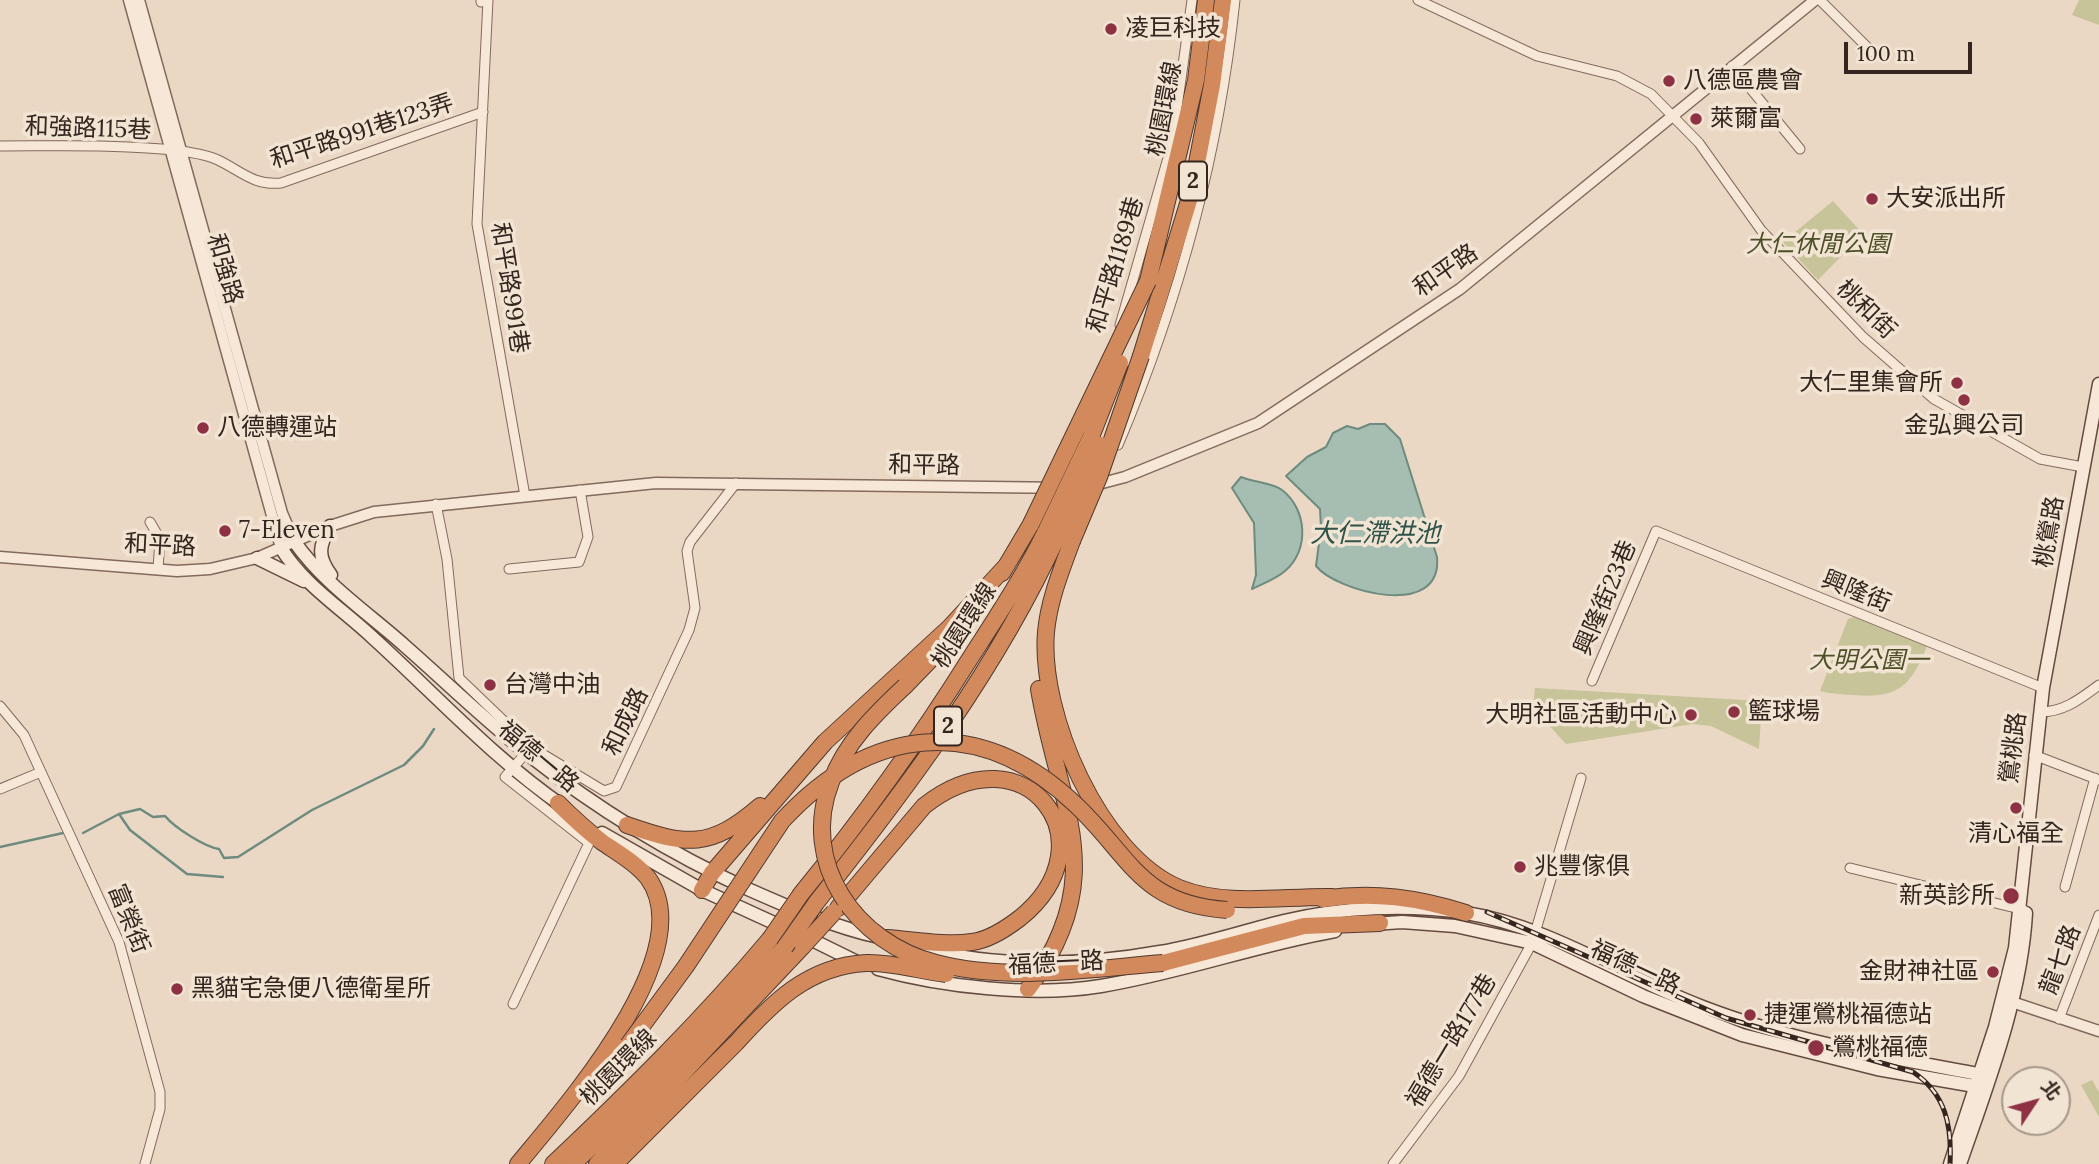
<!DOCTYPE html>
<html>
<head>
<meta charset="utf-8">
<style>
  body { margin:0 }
  #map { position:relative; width:2099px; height:1164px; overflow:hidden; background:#ead8c4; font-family:Lora,"Noto Sans TC",serif }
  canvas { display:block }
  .north { position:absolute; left:2001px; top:1066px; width:70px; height:70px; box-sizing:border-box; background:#f2e4d3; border:2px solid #a6988b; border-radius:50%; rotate:54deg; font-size:19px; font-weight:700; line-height:28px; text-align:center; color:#35251f }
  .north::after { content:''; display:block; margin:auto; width:24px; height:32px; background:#8d3143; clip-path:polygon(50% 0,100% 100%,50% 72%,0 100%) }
  .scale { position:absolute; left:1844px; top:42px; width:128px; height:32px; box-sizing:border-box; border:4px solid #35251f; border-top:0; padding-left:9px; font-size:21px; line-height:24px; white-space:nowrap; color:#35251f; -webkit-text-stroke:5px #f2e4d3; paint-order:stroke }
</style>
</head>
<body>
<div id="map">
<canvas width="2099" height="1164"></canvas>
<div class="north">北</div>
<div class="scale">100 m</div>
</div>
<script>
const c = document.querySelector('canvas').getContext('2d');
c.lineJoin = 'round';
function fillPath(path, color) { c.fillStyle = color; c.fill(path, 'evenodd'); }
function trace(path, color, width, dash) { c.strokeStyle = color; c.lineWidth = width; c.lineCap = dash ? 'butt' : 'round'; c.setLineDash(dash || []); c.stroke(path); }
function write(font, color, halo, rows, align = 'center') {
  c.font = font + ' Lora,"Noto Sans TC",serif'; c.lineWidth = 7; c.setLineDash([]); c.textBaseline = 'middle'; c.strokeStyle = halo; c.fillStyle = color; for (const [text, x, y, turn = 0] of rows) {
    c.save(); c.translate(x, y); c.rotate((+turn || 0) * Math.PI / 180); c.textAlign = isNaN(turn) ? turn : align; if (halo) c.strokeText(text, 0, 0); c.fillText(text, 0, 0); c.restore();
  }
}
fillPath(new Path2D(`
  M2079 0H2099V25L2072 15Z
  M1833 201 1863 234 1818 280 1783 242Z
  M1854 617 1927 646C1911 686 1898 699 1853 695 1842 694 1830 694 1820 691L1848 619Z
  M1535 688 1762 701 1759 749 1711 726 1693 724 1566 744 1545 721 1532 716Z
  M2092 1080 2099 1092V1117L2081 1085Z`), '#c7c499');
const water = new Path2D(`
  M1370 424H1385L1400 439 1437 557C1443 620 1337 592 1316 566L1321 528 1320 509 1286 476 1307 457 1326 447 1333 433 1347 426 1358 429Z
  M1241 477C1253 482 1273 483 1282 490 1307 509 1310 550 1285 571 1276 579 1262 584 1252 589L1256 575 1254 523 1232 488Z`);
fillPath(water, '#a6beb2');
trace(water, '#6d8b7e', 2);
trace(new Path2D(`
  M119 814 130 830 187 874 223 877
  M83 833 119 814 140 809 153 817 165 816C175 828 205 847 219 849L224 858 238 857 312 810 404 765 423 746 434 729
  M0 847 63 833`), '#6d8b7e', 2.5);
const minor = new Path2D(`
  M488 0 477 224 525 496
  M1418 0 1537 56 1617 76 1651 94 1699 143 1761 230 1863 337 1934 399 2040 459 2083 467
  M1820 0 1872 52
  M481 2V0
  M1732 66 1800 149
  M0 146C60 146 122 144 182 151 193 153 208 155 218 160 241 171 254 186 281 183L483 112
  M1120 325 1172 144 1192 0
  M1118 445C1178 304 1219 153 1235 0
  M436 504 447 559 459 678 531 747
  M150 522 160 539 158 569
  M509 569 579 562 588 537 580 490
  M1592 681 1656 531 2043 688
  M0 706 24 735 119 942 160 1092V1109L145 1164
  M2040 712C2064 712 2080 699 2099 685
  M2034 755 2099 780
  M0 789 41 772
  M1850 868 2024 910
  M2065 887 2095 778
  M513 1004 589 843 505 777 531 747 604 791 616 787 689 630 695 608 687 551 690 542 736 483
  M2059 1019 2099 915
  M1393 1164 1459 1076 1532 943 1581 778`);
const tertiary = new Path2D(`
  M129 0 281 548
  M139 0 282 513 294 541
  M1091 486 1125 477 1258 423 1460 289 1815 0
  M0 557 177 571 210 569 257 558 330 526 374 512 656 483 1071 488
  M2006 1000 2099 1031`);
const secondary = new Path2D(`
  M330 526C319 546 317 556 331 575
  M294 541C324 584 367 612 405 646 446 682 486 721 529 755 597 809 671 854 750 890 793 909 834 927 879 937
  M281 548C304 585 341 608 372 637 435 694 494 759 564 807
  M257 558 304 581
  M602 833 702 890 785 928
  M1373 924 1402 922 1455 926 1532 943 1643 996 1742 1035 1877 1069 1986 1088
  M802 935 861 964
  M917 947C993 968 1083 966 1160 952 1202 945 1243 931 1284 921 1342 907 1407 904 1466 913 1549 926 1625 978 1703 1007 1794 1042 1893 1058 1989 1076
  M878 969C943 987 1034 997 1101 986 1180 973 1256 945 1335 931
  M1950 1164 1995 1027 2015 948 2043 688 2099 384
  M1960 1164C1988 1083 2021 999 2026 913`);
const motorway = new Path2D(`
  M1148 281 1196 80 1206 0
  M1141 356 1191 194 1212 85 1223 0
  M1072 541C1061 571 1049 600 1046 632 1039 714 1100 855 1179 888 1226 907 1282 896 1332 897
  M1002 573 1031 524
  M905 686 935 655
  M627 825C687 846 710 849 760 806
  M702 890 712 873 825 742 950 627 1007 565
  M801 894C863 818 919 740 971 657 998 615 1025 574 1047 529
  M1323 899C1373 891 1419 898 1466 913
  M816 903C907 788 997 669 1058 535
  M838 908 924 806C1025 726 1114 842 1020 918 1007 928 989 940 972 942 946 946 914 940 887 938
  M1163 963 1304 926 1380 923
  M1028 989C1112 876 1059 809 1039 689
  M591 1092 628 1045
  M518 1164C564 1108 702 953 648 878 636 863 618 853 602 842 586 830 572 817 558 803
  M553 1164C629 1092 703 1019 770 939
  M573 1164 659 1083 785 947
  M597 1164 803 946
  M615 1164 736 1043`);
trace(minor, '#836a5c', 11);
trace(tertiary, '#836a5c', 13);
trace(secondary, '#654b3f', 15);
trace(motorway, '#513a30', 18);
trace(minor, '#f6e7d7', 9);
trace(tertiary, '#f6e7d7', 10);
trace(secondary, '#f6e7d7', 12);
trace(motorway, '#d2895c', 16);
const rail = new Path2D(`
  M1487 912 1726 1018 1913 1072C1946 1094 1952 1126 1950 1164`);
trace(rail, '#35251f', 5);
trace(rail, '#f2e4d3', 2.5, [8]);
const motorwayBridge = new Path2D(`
  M1031 524 1148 281
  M1047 529 1091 437 1120 363
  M1058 535 1101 445
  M1072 541 1099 477 1141 356
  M905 686C876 713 845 743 831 782 799 863 856 943 936 963 1009 982 1090 969 1163 963
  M770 939 801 894
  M803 946 834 912
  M785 947 816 903
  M736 1043C772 1003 808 966 866 963 892 962 920 971 946 974
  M628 1045 686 966 782 821C870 726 978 712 1076 805 1131 857 1140 904 1227 910`);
trace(motorwayBridge, '#513a30', 18, []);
trace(motorwayBridge, '#d2895c', 16);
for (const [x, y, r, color] of [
  [1111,29,7,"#8d3143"],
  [1669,81,7,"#8d3143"],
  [1696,119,7,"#8d3143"],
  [1872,199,7,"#8d3143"],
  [1957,383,7,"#8d3143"],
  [1964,400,7,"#8d3143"],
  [203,428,7,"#8d3143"],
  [225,531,7,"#8d3143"],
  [490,685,7,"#8d3143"],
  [1734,712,7,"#8d3143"],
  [1691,715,7,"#8d3143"],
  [2016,808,7,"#8d3143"],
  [1520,867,7,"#8d3143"],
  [2011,896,9,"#8d3143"],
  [1993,972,7,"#8d3143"],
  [177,989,7,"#8d3143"],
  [1750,1015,7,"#8d3143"],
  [1816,1048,9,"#8d3143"]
]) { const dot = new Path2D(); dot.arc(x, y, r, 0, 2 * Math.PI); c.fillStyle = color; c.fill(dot); trace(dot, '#f2e4d3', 2.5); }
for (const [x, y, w] of [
  [1193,181,28],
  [948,726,28]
]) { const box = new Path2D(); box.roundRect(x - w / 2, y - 19.5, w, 39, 5); c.fillStyle = '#f2e4d3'; c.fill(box); trace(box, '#35251f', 2); }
write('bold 23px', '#35251f', null, [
  ["2",1193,181],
  ["2",948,726]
]);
write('24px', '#35251f', '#f2e4d3', [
  ["凌巨科技",1125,29],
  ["八德區農會",1683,81],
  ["萊爾富",1710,119],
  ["大安派出所",1886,199],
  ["大仁里集會所",1943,383,"right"],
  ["金弘興公司",1964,426,"center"],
  ["八德轉運站",217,428],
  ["7-Eleven",239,531],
  ["台灣中油",504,685],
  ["籃球場",1748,712],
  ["大明社區活動中心",1677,715,"right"],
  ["清心福全",2016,834,"center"],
  ["兆豐傢俱",1534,867],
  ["新英診所",1995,896,"right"],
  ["金財神社區",1979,972,"right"],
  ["黑貓宅急便八德衛星所",191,989],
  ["捷運鶯桃福德站",1764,1015],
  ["鶯桃福德",1832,1048]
], 'left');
write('24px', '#35251f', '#f2e4d3', [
  ["桃園環線",1165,109,-79],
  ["和強路115巷",88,129,2],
  ["和平路991巷123弄",362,132,-18],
  ["和平路1189巷",1116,265,-73],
  ["和強路",224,269,74],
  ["和平路",1446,271,-35],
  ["和平路991巷",509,288,81],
  ["桃和街",1866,310,44],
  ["和平路",924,466,1],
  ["桃鶯路",2050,532,-80],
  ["和平路",160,546,3],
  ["興隆街",1856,592,22],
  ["興隆街23巷",1606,598,-67],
  ["桃園環線",965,626,-57],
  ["和成路",626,722,-64],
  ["鶯桃路",2014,748,-83],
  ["福德一路",538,757,40],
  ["富榮街",128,919,68],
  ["龍七路",2061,960,-69],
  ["福德一路",1056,964,-3],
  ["福德一路",1635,968,25],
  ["福德一路177巷",1452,1041,-59],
  ["桃園環線",619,1068,-45]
]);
write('italic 24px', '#4c4f27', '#f2e4d3', [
  ["大仁休閒公園",1818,245],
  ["大明公園一",1869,661]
]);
write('italic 26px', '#2f534a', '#f2e4d3', [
  ["大仁滯洪池",1375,535]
]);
</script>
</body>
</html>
